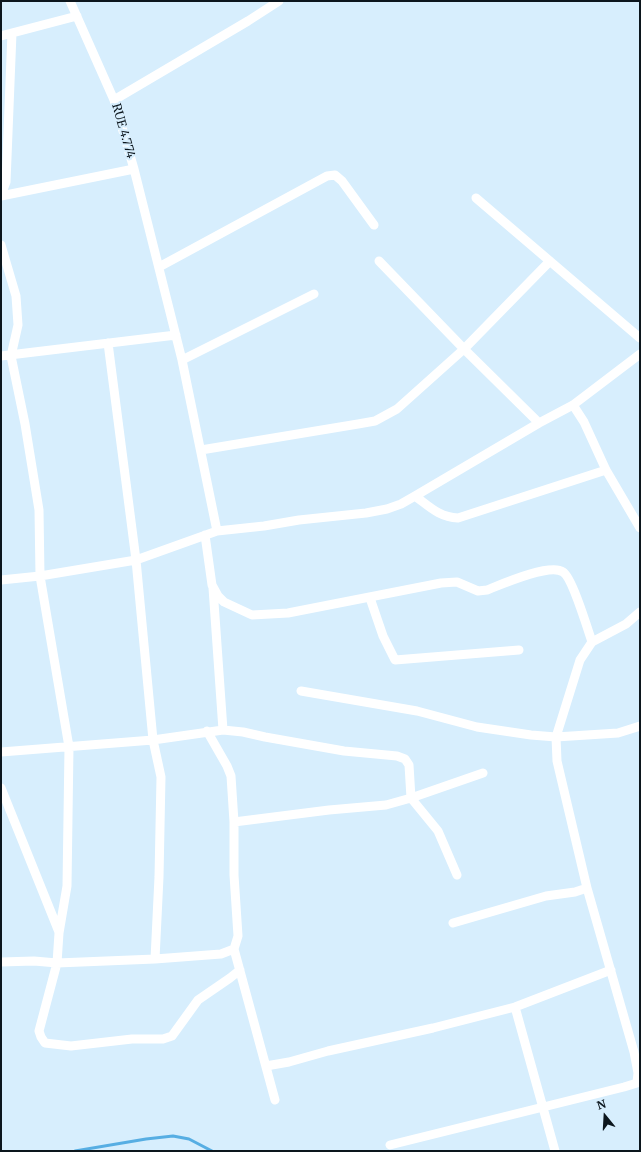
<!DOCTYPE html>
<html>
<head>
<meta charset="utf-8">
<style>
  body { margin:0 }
  #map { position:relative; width:641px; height:1152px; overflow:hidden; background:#d7eefd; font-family:Merriweather,serif }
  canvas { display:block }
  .frame { position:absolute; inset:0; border:2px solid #0c161d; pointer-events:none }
  .north { position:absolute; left:585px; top:1096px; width:40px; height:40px; -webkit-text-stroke:3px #d7eefd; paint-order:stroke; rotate:342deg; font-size:11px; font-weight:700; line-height:16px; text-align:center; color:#0c161d }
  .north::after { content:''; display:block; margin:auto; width:14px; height:18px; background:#0c161d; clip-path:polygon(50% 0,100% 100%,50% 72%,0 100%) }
</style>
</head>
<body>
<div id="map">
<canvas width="641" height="1152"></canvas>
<div class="frame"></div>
<div class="north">N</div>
</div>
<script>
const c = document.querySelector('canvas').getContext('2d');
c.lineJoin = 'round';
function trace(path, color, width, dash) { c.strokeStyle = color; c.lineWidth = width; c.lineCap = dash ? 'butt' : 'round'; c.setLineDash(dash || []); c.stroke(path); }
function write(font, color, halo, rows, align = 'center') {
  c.font = font + ' Merriweather,serif'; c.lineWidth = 4; c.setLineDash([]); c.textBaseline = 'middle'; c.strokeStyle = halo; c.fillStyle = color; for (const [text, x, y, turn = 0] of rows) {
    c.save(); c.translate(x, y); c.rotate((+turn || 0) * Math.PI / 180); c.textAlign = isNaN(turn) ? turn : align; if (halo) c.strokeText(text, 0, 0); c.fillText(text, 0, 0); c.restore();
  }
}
trace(new Path2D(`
  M75 1151 146 1139 173 1136 189 1139 212 1151`), '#57aee3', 3);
trace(new Path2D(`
  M70 1 114 100 134 169 182 360 217 531
  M1 36 77 16
  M114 100 248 21 279 1
  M1 195 6 182 12 33
  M1 196 134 169
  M476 198 640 338
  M1 245 16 296 18 325 11 356 25 424 39 510 40 576 69 747 67 886 59 933 57 963 34 961 1 962
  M379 261 464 349 539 423
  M159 267 327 176 335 175 342 181 374 225
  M108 343 136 560 153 740 161 777 159 877 155 959
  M1 356 176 335
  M182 360 314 294
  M573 405 584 422 606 470 640 528
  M201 450 358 424 375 421 397 409 464 349 550 261
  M415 496C430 507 439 517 458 518L606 470
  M205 535 212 585 218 596 224 602 252 615 288 613 441 583 457 582 478 591 487 590C502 584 550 563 563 572 572 577 588 630 592 642
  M1 580 40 576 136 560 217 531 264 526 299 520 366 513 387 509 401 504 415 496 539 423 573 405 640 354
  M213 588 223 730
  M370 598 383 636 395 660 519 650
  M301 691 417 711 477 727 531 735 556 737 618 733 640 726
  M207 731 227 766 231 776 234 822V875L238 936 234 949 275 1100
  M1 752 153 740 223 730 243 732 265 737 344 751 397 756 405 759 409 765 411 798 438 831 457 875
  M1 788 59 932
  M234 822 329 810 386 805 411 798 483 773
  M453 923 546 896 575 892 587 888 557 761 556 737 580 660 592 642 626 624 640 612
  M234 949 221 954 155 959 57 963 39 1031 41 1037 45 1043 71 1046 132 1039H163L172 1036 198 1000 230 978 240 970
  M515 1007 555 1151
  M266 1066 289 1062 328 1051 433 1028 515 1007 611 970
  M390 1145 624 1087 637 1083 638 1073 634 1052 587 888`), '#fff', 9);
write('12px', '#0c161d', '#d7eefd', [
  ["RUE 4.774",123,131,74]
]);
</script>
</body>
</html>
